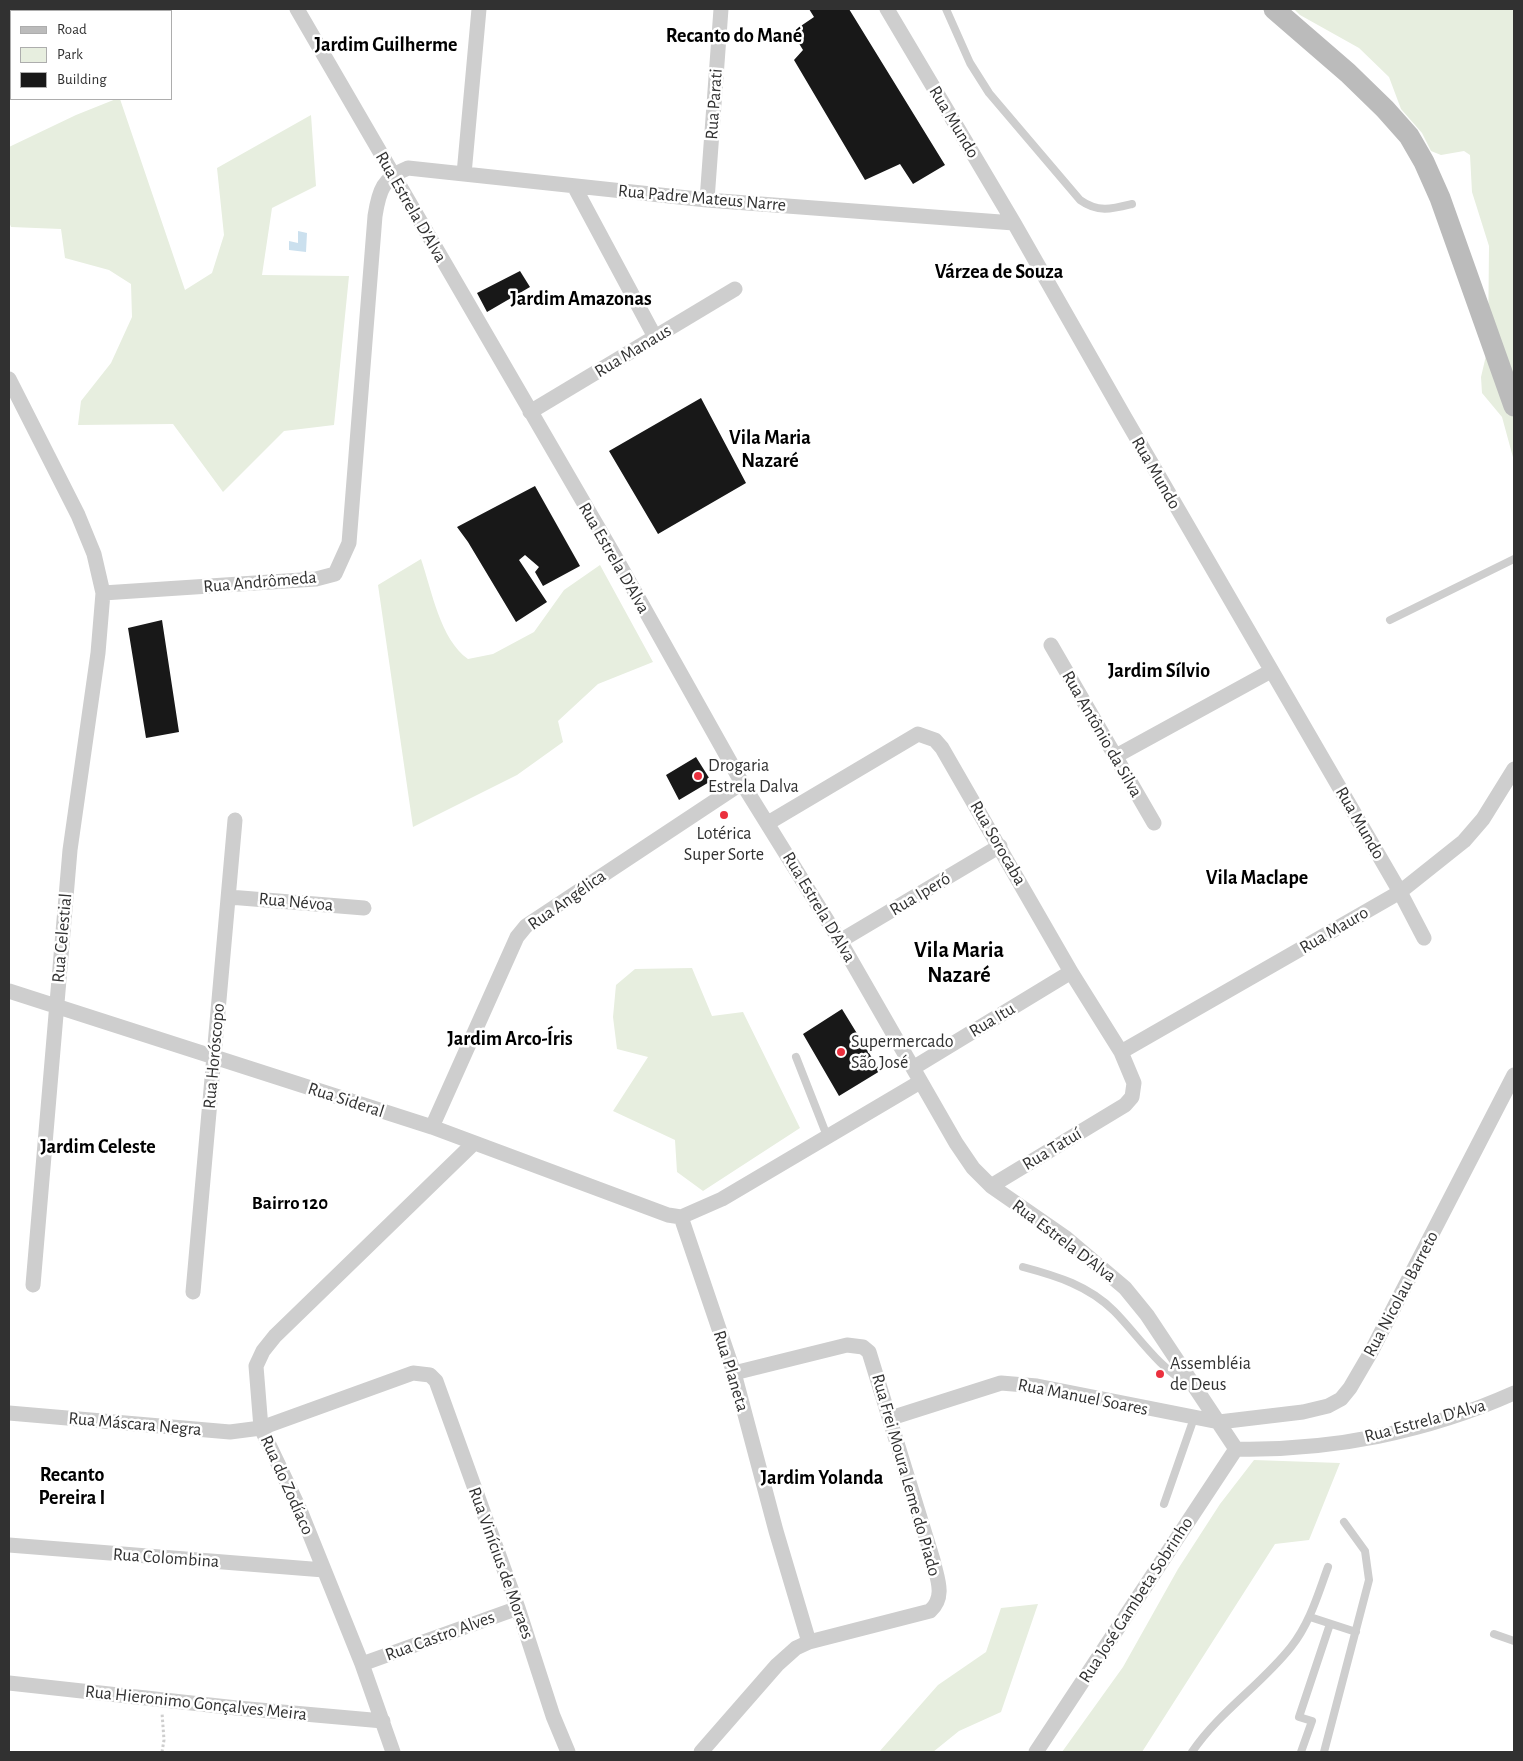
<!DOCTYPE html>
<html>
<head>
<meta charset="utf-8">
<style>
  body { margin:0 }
  #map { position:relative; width:1523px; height:1761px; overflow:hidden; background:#fff; font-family:"Alegreya Sans",sans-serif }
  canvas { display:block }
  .frame { position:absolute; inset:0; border:10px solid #313131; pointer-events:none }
  .legend { position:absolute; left:10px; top:10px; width:162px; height:90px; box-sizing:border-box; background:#fff; border:1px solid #adadad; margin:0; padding:6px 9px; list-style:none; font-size:15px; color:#313131 }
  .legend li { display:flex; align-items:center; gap:10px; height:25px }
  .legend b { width:25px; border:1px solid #adadad }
</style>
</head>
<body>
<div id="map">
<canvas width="1523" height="1761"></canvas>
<div class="frame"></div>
<ul class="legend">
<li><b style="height:6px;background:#bbb"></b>Road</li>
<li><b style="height:14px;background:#e7eedf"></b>Park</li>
<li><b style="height:14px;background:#181818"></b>Building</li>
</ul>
</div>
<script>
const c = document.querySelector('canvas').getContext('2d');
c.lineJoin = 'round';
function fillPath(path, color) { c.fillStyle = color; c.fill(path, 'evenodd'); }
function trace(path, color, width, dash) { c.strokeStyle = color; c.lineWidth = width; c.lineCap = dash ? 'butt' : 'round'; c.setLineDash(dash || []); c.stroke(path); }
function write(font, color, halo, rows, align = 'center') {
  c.font = font + ' "Alegreya Sans",sans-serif'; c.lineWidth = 5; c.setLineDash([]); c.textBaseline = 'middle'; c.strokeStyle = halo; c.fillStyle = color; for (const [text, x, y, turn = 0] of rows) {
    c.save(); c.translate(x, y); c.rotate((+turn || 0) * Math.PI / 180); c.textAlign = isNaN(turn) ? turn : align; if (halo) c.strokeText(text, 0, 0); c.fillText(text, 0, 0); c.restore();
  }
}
fillPath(new Path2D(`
  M1294 9H1514V461L1502 417 1482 393 1481 377 1488 347 1489 246 1472 192 1470 155 1464 151 1441 155 1431 151 1422 133 1401 109 1389 77 1359 48 1300 15Z
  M116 99H120L185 290 212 273 224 235 217 168 311 115 316 186 272 208 262 275 349 276 334 425 284 431 223 492 173 424 78 425 81 401 111 363 132 317 131 284 109 270 65 258 61 229 11 227 9 222V147L76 115Z
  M421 559C432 591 440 639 468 659L493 654 534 632 564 590 600 565 653 662 598 684 558 721 563 742 517 775 413 827 378 585Z
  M692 968 712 1016 743 1012 800 1128 703 1191 677 1172 675 1140 613 1111 648 1057 617 1049 613 1017 616 985 635 969Z
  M1254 1460 1340 1463 1309 1540 1275 1544 1142 1752H1062L1123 1667 1178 1569 1220 1504Z
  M1038 1604 1001 1712 959 1731 933 1752H879L938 1685 986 1652 1001 1608Z`), '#e7eedf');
fillPath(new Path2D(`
  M298 231 307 233 306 252 289 250V241L298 243Z`), '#cbe0ee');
fillPath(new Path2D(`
  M809 9H849L945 165 913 184 900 164 865 180 794 60 803 50 792 32 814 17Z
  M520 271 530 287 487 312 477 293Z
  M701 398 746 483 658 534 609 451Z
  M535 486 580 566 543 586 535 572 539 567 525 555 519 560 547 602 516 622 468 542 457 527Z
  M162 620 179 732 146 738 128 628Z
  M696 757 711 781 679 800 666 775Z
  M842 1009 880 1071 839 1096 803 1034Z`), '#181818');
trace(new Path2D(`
  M162 1752 164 1740 162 1713`), '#cecece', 3, [2.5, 2.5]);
trace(new Path2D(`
  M946 9 970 63 989 93 1080 200C1098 213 1112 209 1132 204
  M1390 620 1514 559
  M796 1057 827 1136
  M1023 1267C1057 1276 1089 1286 1114 1311 1136 1333 1160 1370 1188 1383
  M1164 1504 1194 1418
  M1310 1617 1356 1632
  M1494 1634 1514 1641
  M1192 1752C1220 1711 1261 1685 1291 1647 1310 1623 1318 1594 1328 1567
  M1301 1752 1312 1721 1299 1717 1330 1624
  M1324 1752 1369 1580 1365 1551 1344 1522`), '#cecece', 8);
trace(new Path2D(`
  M297 9 617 560 742 783 840 941 956 1143 973 1168 991 1186 1066 1238 1125 1288 1147 1315 1236 1449C1331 1451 1427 1432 1514 1393
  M887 9 1014 223 1124 416 1400 892 1424 938
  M132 11 136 9
  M9 82 11 80
  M464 174 479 9
  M574 186 655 337
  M707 200 721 9
  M9 379 78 515 94 554 103 593 316 579 335 574 349 543 375 216C379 190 383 178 408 168L707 200 1014 223
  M530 412 735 289
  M1051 645 1154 823
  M1116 756 1271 671
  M768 823 918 734 935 740 942 748 1071 972 1121 1052 1134 1083 1132 1097 1125 1105 991 1186
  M229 897 364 908
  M840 941 1000 846
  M9 991 432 1127 668 1215 681 1217
  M1121 1052 1400 892 1464 841 1483 819 1514 769
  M913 1068 1071 972
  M432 1127 517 937 526 926 742 783
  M33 1285 70 850 98 653 103 593
  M193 1292 235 820
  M734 1373 847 1345 863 1347 869 1352 933 1560C937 1578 946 1597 930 1611L809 1642
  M9 1413 230 1432 261 1428 413 1373 430 1375 436 1381 518 1608 553 1716 568 1752
  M891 1418 1001 1383 1037 1386 1219 1422 1303 1412 1328 1406 1341 1399 1350 1388 1371 1352 1514 1075
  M9 1545 324 1570
  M362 1664 518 1608
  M9 1683 237 1708 383 1721
  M393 1752 362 1664 300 1510 261 1428 256 1366 263 1351 275 1336 474 1143
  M701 1752 777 1665 796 1648 809 1642 776 1531 734 1373 681 1217 722 1199 920 1082
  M1036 1752 1236 1449`), '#cecece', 15);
trace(new Path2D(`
  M1274 9 1348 73 1385 109 1409 136 1424 162 1440 198 1514 406`), '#bbb', 21);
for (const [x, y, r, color] of [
  [698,776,5,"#eb303e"],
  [724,815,5,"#eb303e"],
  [841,1052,5,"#eb303e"],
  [1160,1374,5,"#eb303e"]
]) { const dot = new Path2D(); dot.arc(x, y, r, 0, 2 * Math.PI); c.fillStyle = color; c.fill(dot); trace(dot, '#fff', 2); }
write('18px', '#313131', '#fff', [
  ["Rua Parati",714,104,-86],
  ["Rua Mundo",954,122,59],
  ["Rua Padre Mateus Narre",702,198,5],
  ["Rua Estrela D'Alva",411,207,60],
  ["Rua Manaus",633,351,-31],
  ["Rua Mundo",1156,473,60],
  ["Rua Estrela D'Alva",614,558,60],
  ["Rua Andrômeda",260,582,-5],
  ["Rua Antônio da Silva",1102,734,60],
  ["Rua Mundo",1360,823,60],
  ["Rua Sorocaba",998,843,60],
  ["Rua Iperó",920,894,-31],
  ["Rua Angélica",567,900,-35],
  ["Rua Névoa",296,902,5],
  ["Rua Estrela D'Alva",819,907,59],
  ["Rua Mauro",1334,930,-30],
  ["Rua Celestial",62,938,-85],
  ["Rua Itu",992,1020,-31],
  ["Rua Horóscopo",214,1056,-85],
  ["Rua Sideral",346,1100,18],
  ["Rua Tatuí",1052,1149,-31],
  ["Rua Estrela D'Alva",1064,1241,37],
  ["Rua Nicolau Barreto",1401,1294,-62],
  ["Rua Planeta",731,1371,73],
  ["Rua Manuel Soares",1083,1397,11],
  ["Rua Estrela D'Alva",1425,1421,-15],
  ["Rua Máscara Negra",135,1424,5],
  ["Rua Frei Moura Leme do Piado",906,1475,74],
  ["Rua do Zodíaco",287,1485,66],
  ["Rua Colombina",166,1558,4],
  ["Rua Vinícius de Moraes",501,1563,70],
  ["Rua José Gambeta Sobrinho",1136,1600,-57],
  ["Rua Castro Alves",440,1636,-20],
  ["Rua Hieronimo Gonçalves Meira",196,1703,6]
]);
write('18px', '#313131', '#fff', [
  ["Drogaria",708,766],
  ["Estrela Dalva",708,787],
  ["Lotérica",724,834,"center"],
  ["Super Sorte",724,855,"center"],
  ["Supermercado",851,1042],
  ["São José",851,1063],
  ["Assembléia",1170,1364],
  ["de Deus",1170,1385]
], 'left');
write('bold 19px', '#000', '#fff', [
  ["Bairro 120",290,1203]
]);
write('bold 20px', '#000', '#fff', [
  ["Recanto do Mané",734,36],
  ["Jardim Guilherme",386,45],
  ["Várzea de Souza",999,272],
  ["Jardim Amazonas",581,299],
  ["Vila Maria",770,438],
  ["Nazaré",770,461],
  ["Jardim Sílvio",1159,671],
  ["Vila Maclape",1257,878],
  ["Jardim Arco-Íris",510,1039],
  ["Jardim Celeste",98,1147],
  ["Recanto",72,1475],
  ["Pereira I",72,1498],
  ["Jardim Yolanda",822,1478]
]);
write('bold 22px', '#000', '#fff', [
  ["Vila Maria",959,950],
  ["Nazaré",959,975]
]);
</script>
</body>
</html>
